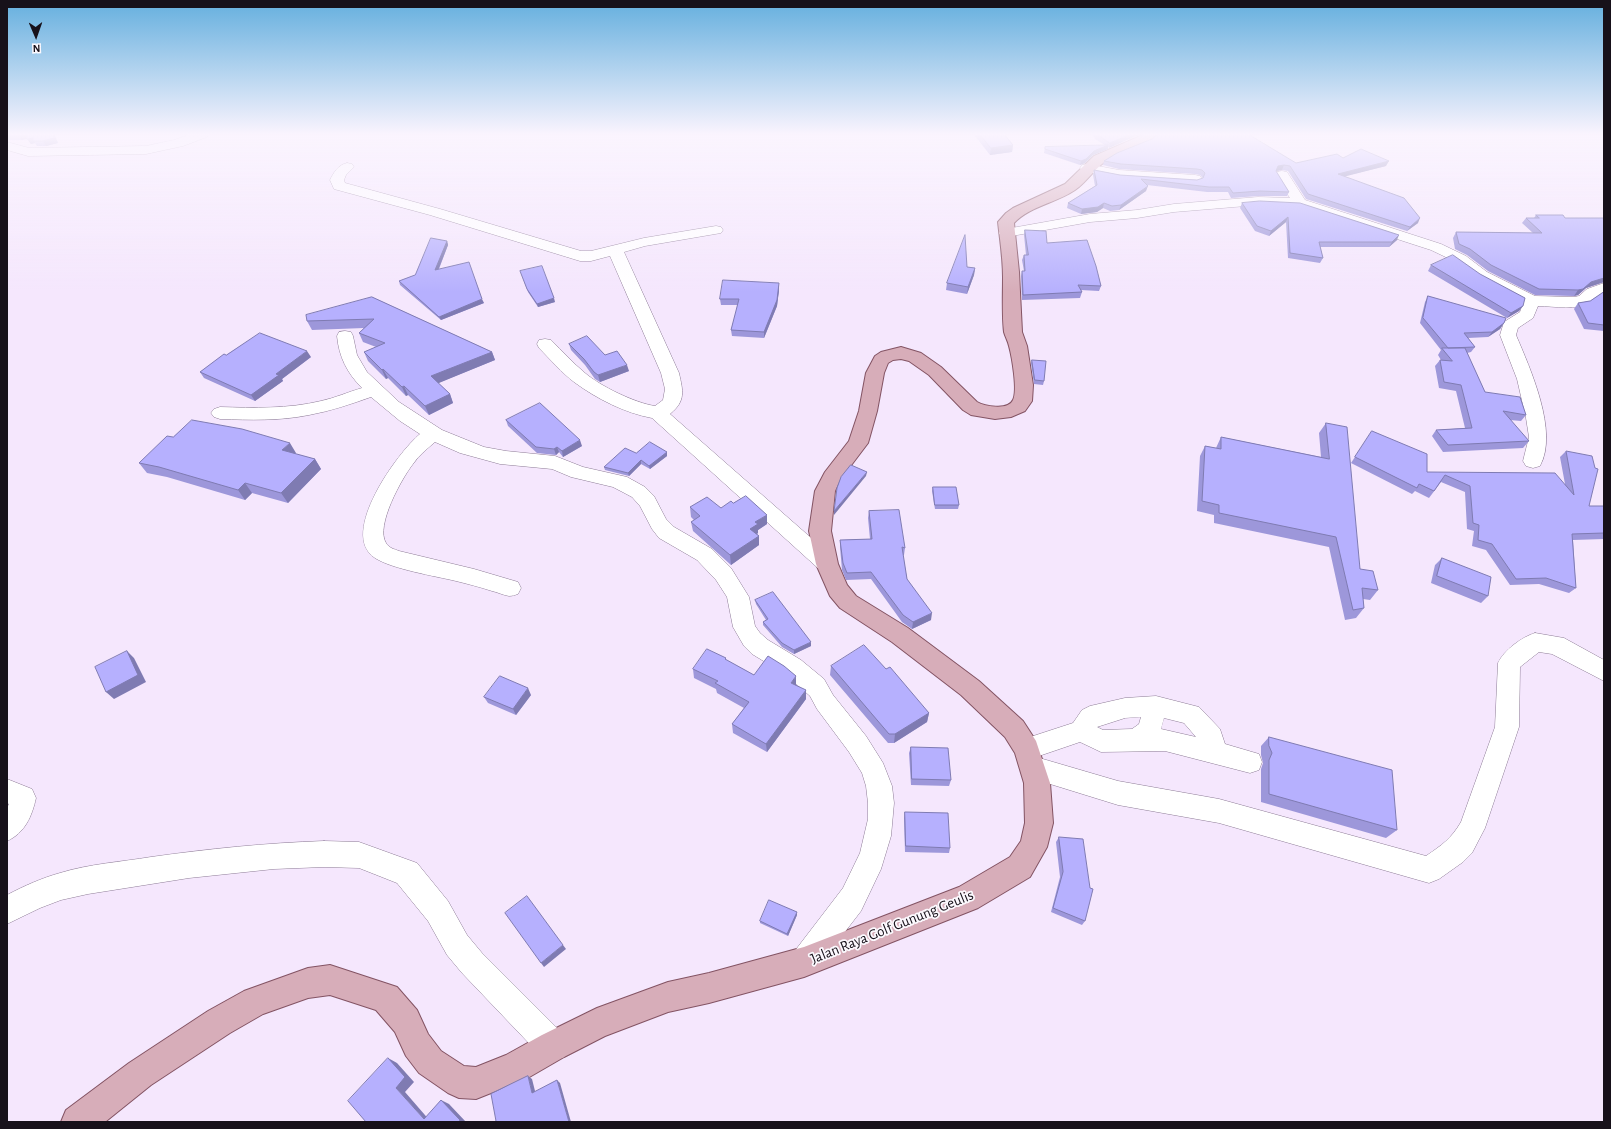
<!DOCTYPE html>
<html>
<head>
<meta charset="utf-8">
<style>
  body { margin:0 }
  #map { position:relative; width:1611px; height:1129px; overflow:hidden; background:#f5e7fd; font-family:"Alegreya Sans",sans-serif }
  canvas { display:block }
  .frame { position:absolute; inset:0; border:8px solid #17111a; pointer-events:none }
  .north { position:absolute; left:16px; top:16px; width:40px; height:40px; -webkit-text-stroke:3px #fcf9fe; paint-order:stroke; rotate:178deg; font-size:11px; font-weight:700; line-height:16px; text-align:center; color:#17111a }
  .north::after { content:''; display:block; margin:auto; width:14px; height:18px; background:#17111a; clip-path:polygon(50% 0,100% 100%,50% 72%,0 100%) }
</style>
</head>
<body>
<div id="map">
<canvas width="1611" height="1129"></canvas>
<div class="frame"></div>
<div class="north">N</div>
</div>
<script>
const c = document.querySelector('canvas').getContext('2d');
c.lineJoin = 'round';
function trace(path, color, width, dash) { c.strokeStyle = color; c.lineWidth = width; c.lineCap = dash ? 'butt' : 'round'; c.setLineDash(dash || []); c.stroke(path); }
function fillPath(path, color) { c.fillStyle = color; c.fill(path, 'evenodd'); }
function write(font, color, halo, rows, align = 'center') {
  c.font = font + ' "Alegreya Sans",sans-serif'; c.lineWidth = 3.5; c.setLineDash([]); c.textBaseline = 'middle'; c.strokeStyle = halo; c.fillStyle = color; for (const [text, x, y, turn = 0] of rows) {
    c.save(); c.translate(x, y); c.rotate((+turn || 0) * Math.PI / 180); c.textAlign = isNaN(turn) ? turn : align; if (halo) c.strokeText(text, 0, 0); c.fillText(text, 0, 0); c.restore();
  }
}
const minor = new Path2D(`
  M190 134H209L207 137 183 146 146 154 28 156 7 150V142L29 148 146 146 174 140Z
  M347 163 352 164 354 167 346 175 344 180 345 183 440 209 581 251H591L644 238 716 226 721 227 723 230 721 233 645 246 624 252 679 373C683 391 686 401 670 414L834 558 837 564 834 570 827 572 820 570 652 418C625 413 597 399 574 382 562 373 550 359 539 348L537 344 539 340 545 339 551 340C562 351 573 363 585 373 600 386 635 403 655 406L663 400 665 389 661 373 610 256 591 261H580L430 215 334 189 330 180C334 172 338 165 347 163Z
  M1087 164 1119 170 1195 175 1200 176 1202 179 1200 182 1195 183 1119 178 1082 171 1080 168 1082 165Z
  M1282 171 1287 172 1305 200 1441 244 1466 256 1487 272 1535 296 1574 297 1579 296 1587 289 1604 283V293C1598 295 1596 299 1591 302 1577 311 1554 306 1538 306L1533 318 1518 328 1516 335C1530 368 1559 432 1540 466L1533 468 1526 466 1523 461 1529 437 1526 418 1517 379 1500 335 1504 322 1520 312 1523 303 1477 278 1456 262 1431 250 1298 207 1258 205 1174 212 1137 218 1090 222 1006 237 1001 236 999 233 1001 230 1006 229 1090 214 1137 210 1174 204 1258 197 1290 198 1275 175 1277 172Z
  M345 331 351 332 353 336 357 355 367 372 399 402 442 430 484 447 506 451 555 456 583 467 627 477 645 487 654 496 666 519 674 527 712 549 731 568 749 597 755 626 760 633 768 640 801 660 824 679 833 695 866 736 883 763 892 786 894 803 891 836 881 869 861 911 814 972 804 976 794 972 790 962 794 952 843 888 860 853 868 819V803L866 786 862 773 849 752 817 709 810 696 785 674 752 654 744 646 733 627 727 597 716 580 697 560 659 538 652 529 640 506 632 497 613 487 571 477 552 469 500 464 460 453 435 442C427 449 419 455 413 464 402 478 375 526 386 543 389 548 394 549 399 551L474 569 518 582 521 588 518 594C515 595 512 596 509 596 503 595 497 592 492 591 480 587 468 584 456 581 435 576 392 569 375 558 338 534 398 452 420 434L400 421 371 397C351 404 331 411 309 415 280 421 250 420 220 419L214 417 211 413 214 409 220 407C254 408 288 409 321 401 335 398 348 392 362 388 347 373 339 357 337 336L339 332Z
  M1535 633 1564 638 1604 660V681L1552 654 1539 652 1520 667 1519 727 1485 828 1472 853 1463 862 1439 879 1429 883 1219 823 1118 805 1034 779 1025 776 1022 768 1026 760 1018 757 1015 749 1018 741 1073 723 1082 710 1090 706 1125 698 1156 696 1199 707 1220 729 1225 744 1259 754 1262 762 1259 770 1250 773 1165 751 1101 752 1080 742 1036 757 1118 781 1219 799 1426 856C1442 845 1451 839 1461 822L1495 727 1498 663C1504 650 1522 637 1535 633ZM1141 717 1139 724 1132 729 1103 730 1097 727 1125 718ZM1164 718 1184 723 1196 737 1161 729Z
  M7 779 32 789 36 798C32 816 25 833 7 841V808L9 804 7 803Z
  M324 841 359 842 417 863 448 901 467 935 482 953 564 1035 568 1046 564 1057 553 1061 542 1057 462 973 447 955 428 921 397 883 359 868 324 867 274 869 189 878 88 894 61 900 40 908 7 924V895C24 886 42 878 60 873 89 864 121 862 151 857 208 849 266 843 324 841Z`);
const major = new Path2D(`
  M1145 134H1160C1151 148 1123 151 1109 159 1095 167 1088 181 1075 190 1056 203 1030 206 1014 223L1019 272 1022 332 1027 346 1033 385 1032 401 1025 411 1011 417 995 419 971 415 963 410 929 375 909 361 901 359 893 360 888 363 884 373 877 411 868 443 840 480 835 491 831 531 838 564 847 585 856 596 908 628 979 681 1023 721 1036 741 1050 783 1053 823 1047 847 1030 877 978 908 804 977 709 1003 668 1012 605 1036 564 1057 526 1079 476 1099 459 1098 448 1093 419 1073 406 1056 395 1032 376 1010 330 995 308 998 263 1014 230 1033 151 1085 105 1122H61L66 1110 129 1063 208 1011 244 991 308 968 330 965 397 987 417 1010 428 1034 441 1051 464 1066 476 1067 506 1055 542 1035 597 1008 668 982 709 973 804 947 959 887 1010 857 1021 841 1025 823 1024 783 1015 753 1005 737 961 695 892 642 840 608 830 596 816 564 809 531 815 491 825 472 849 441 859 411 866 373 875 356 881 352 901 347 921 353 941 367 977 402C984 406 1008 411 1013 400 1018 391 1012 357 1009 346 1008 341 1005 336 1004 332 1002 314 1003 294 1003 277 1003 258 1000 240 998 222L1006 213 1013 208 1065 184 1094 156Z`);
trace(minor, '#8d7c96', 1);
trace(major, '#835363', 2);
fillPath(minor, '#fff');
fillPath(major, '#d7adb9');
fillPath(new Path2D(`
  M7 134H54L58 143 46 146H37L35 143 31 144 27 139 22 140H7Z
  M975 134H1004L1013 145 1012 152 990 155 975 136Z
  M1092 134H1140L1109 148 1108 147V149L1093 155 1085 163 1080 165 1044 153 1045 147 1105 145 1095 139Z
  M1152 139 1296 163 1343 158 1386 166 1345 176 1418 223 1407 231 1306 199 1288 171 1282 170 1276 171 1289 192 1287 196H1258L1231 198 1228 192H1207L1147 185 1146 191 1119 210 1110 211 1103 208 1097 212 1081 214 1067 208 1068 203 1095 186 1093 175 1094 170 1120 175 1197 180 1203 178 1200 175 1195 174 1119 169 1103 165 1104 161Z
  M1242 203 1397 240 1389 247H1320L1323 258 1320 263 1288 258 1286 222 1269 236 1255 231 1240 208Z
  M1536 215 1565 218H1604V282L1586 288 1578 295 1574 296 1535 295 1488 271 1467 255 1455 249 1453 238 1456 232 1533 233 1522 223 1526 218H1534Z
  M1025 230 1047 243 1101 286 1099 291 1081 290 1082 292 1080 298 1022 300 1021 276 1022 271H1024L1022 260 1024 255H1026L1024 235Z
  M447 241 448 245 439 269 484 303 441 320 400 285 399 281 415 275Z
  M1431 265 1523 306 1519 311 1507 318 1428 271Z
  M967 267 975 268 974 275 967 294 946 290 947 283Z
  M520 271 555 302 538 307 528 292Z
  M779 290 777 306 764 338 732 336 731 330 738 305H721L720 299Z
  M1604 292V331L1584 329 1574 309 1578 303 1590 301Z
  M1428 296 1504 323 1500 329 1488 337 1468 338 1475 347 1471 352 1467 353 1485 392 1526 415 1521 421 1510 420 1529 441 1523 448 1443 452 1432 436 1436 430 1465 428 1456 391 1439 388 1435 366 1440 360H1441L1438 355 1441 350 1420 323 1425 302Z
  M372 297 492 352 495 360 438 383 450 394 453 403 429 415 408 395 406 396 388 378 386 379 368 361 364 352 376 347 363 342 359 333 364 328 312 330 307 321Z
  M569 344 605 355 629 371 600 382 595 379 585 365 571 350Z
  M226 355 311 357 282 379 283 381 255 401 204 378 200 372Z
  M1032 360 1044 381 1043 385 1034 384 1031 363Z
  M506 420 582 446 563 457 559 452 556 455 537 453 508 426Z
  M1326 423 1360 569 1378 590 1370 600 1363 599 1364 608 1356 618 1345 620 1329 547 1214 523V515L1197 511 1200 456 1205 446 1216 448 1221 437 1321 457 1319 433Z
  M1372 431 1427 472 1565 484 1560 457 1566 451 1589 506H1604V539L1573 540 1576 588 1569 593 1539 584 1510 585 1486 550 1472 546 1474 531 1467 529 1465 492 1441 482 1429 498 1415 491 1412 494 1351 463Z
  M173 437 296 453 295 454 315 459 321 469 288 503 252 493 245 500 167 477 147 473 139 463Z
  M667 452V456L650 469 641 464 629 476 605 470 604 467 636 453Z
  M933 487 959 505 958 509H935L932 491Z
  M733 503 767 524 758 530V533L757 534 759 536V545L731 565 693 531 691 522 694 520 691 517 690 507 721 508Z
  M869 511 905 548 904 555H903L907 579 931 620 912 629 902 622 871 579 846 580 842 570 840 547V540L870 539 868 518Z
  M1442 558 1488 596 1481 603 1431 583 1435 565Z
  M755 600 811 646 794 654 782 647 763 625V622L766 620 756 604Z
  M726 658V660L754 675 796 685 806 699 767 752 733 733 732 724 744 708 717 693 716 689 694 678 693 669Z
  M831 666 886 669 929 713 927 722 894 743H888L830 675Z
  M531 695 516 715 488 703 484 697Z
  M1269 737 1397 830 1386 838 1261 802V769L1263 763 1261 755V746Z
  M911 747 951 780 949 786 911 785 909 753Z
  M905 812 950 848 949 853 905 852 904 818Z
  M1059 837 1085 921 1082 925 1051 912 1060 877 1056 842Z
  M797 915 788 936 760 923V921Z`), '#9d97da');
fillPath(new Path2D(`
  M19 134H27L30 138 22 140 18 135Z
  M53 134H54L58 143 46 146 43 141Z
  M1131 134H1140L1109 148 1110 143Z
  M33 138 35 143 31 144 27 139Z
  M1013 145 1012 152 990 155 991 148Z
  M1108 145V149L1093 155 1085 163 1080 165 1081 161 1094 151Z
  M1389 161 1386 166 1335 179 1338 174Z
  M1284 165 1282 170 1276 171 1278 166Z
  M1148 186 1146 191 1119 210 1121 205Z
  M1104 203 1103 208 1097 212 1081 214 1082 209Z
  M1288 217 1286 222 1269 236 1271 231Z
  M1420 218 1418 223 1407 231 1410 227Z
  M1399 235 1397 240 1389 247 1392 242Z
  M447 241 448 245 437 273 435 270Z
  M975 268 974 275 967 294 968 287Z
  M1604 278V282L1586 288 1578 295 1574 296 1578 290 1591 282Z
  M779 283V290L777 306 764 338V332Z
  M554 298 555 302 538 307 537 304Z
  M482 299 484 303 441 320 439 317Z
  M1523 306 1519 311 1507 318 1511 313Z
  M1504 323 1500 329 1488 337 1492 332Z
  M307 351 311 357 282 379 283 381 255 401 251 395 276 374Z
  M492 352 495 360 434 385 431 376Z
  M627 365 629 371 600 382 598 375Z
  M383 369 388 378 386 379 382 370Z
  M404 386 408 395 406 396 402 387Z
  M450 394 453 403 429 415 425 406Z
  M580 440 582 446 563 457 562 451Z
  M290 443 296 453 289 460 282 450Z
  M557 447 559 452 556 455 554 449Z
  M667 452V456L650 469 649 466Z
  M315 459 321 469 288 503 281 493Z
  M641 460V464L629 476 628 473Z
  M867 472 866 476 834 515V511Z
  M245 483 252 493 245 500 238 490Z
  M767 515V524L758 530V533L751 538 750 529 755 522Z
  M759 536V545L731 565 730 555Z
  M932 613 931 620 912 629 913 622Z
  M811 642V646L794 654V650Z
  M127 651 134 658 146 682 114 699 106 692Z
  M796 676V686L791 683Z
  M528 688 531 695 516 715 513 709Z
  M806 690V699L767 752 766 744Z
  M929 713 927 722 894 743 895 734Z
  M797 912V915L788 936 787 934Z
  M563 945 566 949 544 967 541 963Z
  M388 1058 397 1063 414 1082 405 1092 431 1122 424 1119 396 1088Z
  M528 1076 532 1079 536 1095 532 1093Z
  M557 1080 560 1083 571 1122H569Z
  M441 1100 449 1104 466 1122H459Z`), '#7f7bb2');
const building = new Path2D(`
  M27 134H53L54 138 43 141H33V138L27 139Z
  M980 134H1004L1013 145 991 148Z
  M1097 134H1131L1110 143Z
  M1158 134H1248L1296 163 1337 154 1343 158 1361 149 1389 161 1338 174 1404 198 1420 218 1410 227 1308 194 1290 166 1284 165 1278 166 1276 171 1289 192 1260 191 1233 193 1229 187H1209L1141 179 1148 186 1121 205 1112 206 1104 203 1098 207 1082 209 1068 203 1097 185 1094 170 1120 175 1197 180 1203 178 1205 173 1202 170 1197 169 1121 164 1104 161 1117 153 1152 139Z
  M1108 145 1094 151 1086 159 1081 161 1045 149V147Z
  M1260 201 1300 203 1399 235 1392 242H1319L1323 258 1290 253 1288 217 1271 231 1257 226 1242 203Z
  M1536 215H1563L1565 218H1604V278L1591 282 1583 289 1578 290 1539 289 1491 265 1470 249 1459 244 1456 232 1542 233 1526 218H1539Z
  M1025 230 1046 231 1047 243 1087 240 1096 266 1101 286 1078 285 1082 292 1023 295 1022 271H1025L1024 255H1028Z
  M965 235 967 267 975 268 968 287 947 283Z
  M431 238 447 241 435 270 469 262 482 299 439 317 399 281 415 275Z
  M1453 255 1480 274 1525 298 1523 306 1511 313 1431 265Z
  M542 266 554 298 537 304 527 289 520 271Z
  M723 280 779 283 777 300 764 332 731 330 739 299H720Z
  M1604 292V325L1588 323 1578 303 1590 301Z
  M1428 296 1506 318 1504 323 1492 332 1464 333 1475 347 1448 348 1423 318Z
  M372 297 492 352 431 376 450 394 425 406 404 386 402 387 383 369 382 370 364 352 385 343 359 333 374 319 307 321 306 315Z
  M260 333 307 351 276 374 279 375 251 395 200 372 224 354 226 355Z
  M587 336 605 355 617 351 627 365 598 375 594 372 584 359 569 344Z
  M1442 348H1465L1485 392 1520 397 1526 415 1503 411 1529 441 1448 445 1436 430 1472 428 1461 385 1444 382 1440 360 1452 361Z
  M1032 360 1046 361 1044 381 1035 380Z
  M540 403 580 440 562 451 557 447 554 449 536 447 506 420Z
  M192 420 242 429 290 443 282 450 315 459 281 493 245 483 238 490 159 467 139 463 167 436 173 437Z
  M1326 423 1347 427 1360 569 1373 571 1378 590 1362 588 1364 608 1353 610 1336 537 1219 513V505L1202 501 1205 446 1221 449V437L1329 459Z
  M1372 431 1427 454V472L1555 473 1574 495 1566 451 1592 456 1595 468 1598 469 1589 506H1604V533L1572 534 1576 588 1546 578 1516 579 1492 544 1478 540 1479 525 1473 523 1470 486 1445 475 1434 491 1419 484 1417 488 1355 457Z
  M650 442 667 452 649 466 641 460 628 473 604 467 625 448 636 453Z
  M851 465 867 472 834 511 837 488 841 477Z
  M933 487H956L959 505H935Z
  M746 496 767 515 755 522 758 524 750 529 759 536 730 555 691 522 700 516 690 507 707 497 721 508 731 501 733 503Z
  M899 510 905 548 902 547 907 579 932 613 913 622 903 615 871 572 847 573 843 563 840 540 872 539 869 511Z
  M1442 558 1491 577 1488 596 1437 576Z
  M773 592 811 642 794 650 782 643 763 622 768 619 755 600Z
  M864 645 886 669 890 667 929 713 895 734H889L831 666Z
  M707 649 726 658 725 659 754 675 768 656 784 666 796 676 791 683 806 690 766 744 732 724 749 702 715 683 718 681 693 669Z
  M127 651 138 675 106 692 95 667Z
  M500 676 528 688 513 709 484 697Z
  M1269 737 1392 770 1397 830 1269 794V760L1272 753 1269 746Z
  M911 747 948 748 951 780 912 779Z
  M905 812 948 813 950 848 906 846Z
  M1059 837 1083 839 1090 888 1093 889 1085 921 1053 908 1063 872Z
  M527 896 563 945 541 963 505 913Z
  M769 900 797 912 787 934 760 921Z
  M388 1058 405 1077 396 1088 424 1119 441 1100 460 1120 459 1122H366L348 1101Z
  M528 1076 532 1093 557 1080 569 1122H494L496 1121 491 1094Z`);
fillPath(building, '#b6b0fe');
trace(building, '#7f7bb2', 1);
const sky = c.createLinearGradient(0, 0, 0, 292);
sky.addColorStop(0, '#64afde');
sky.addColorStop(0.46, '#faf4fe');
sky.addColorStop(1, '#faf4fe00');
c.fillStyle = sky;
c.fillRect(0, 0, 1611, 292);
write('15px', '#17111a', '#fcf9fe', [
  ["Jalan Raya Golf Gunung Geulis",892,927,-22]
]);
</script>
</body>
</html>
